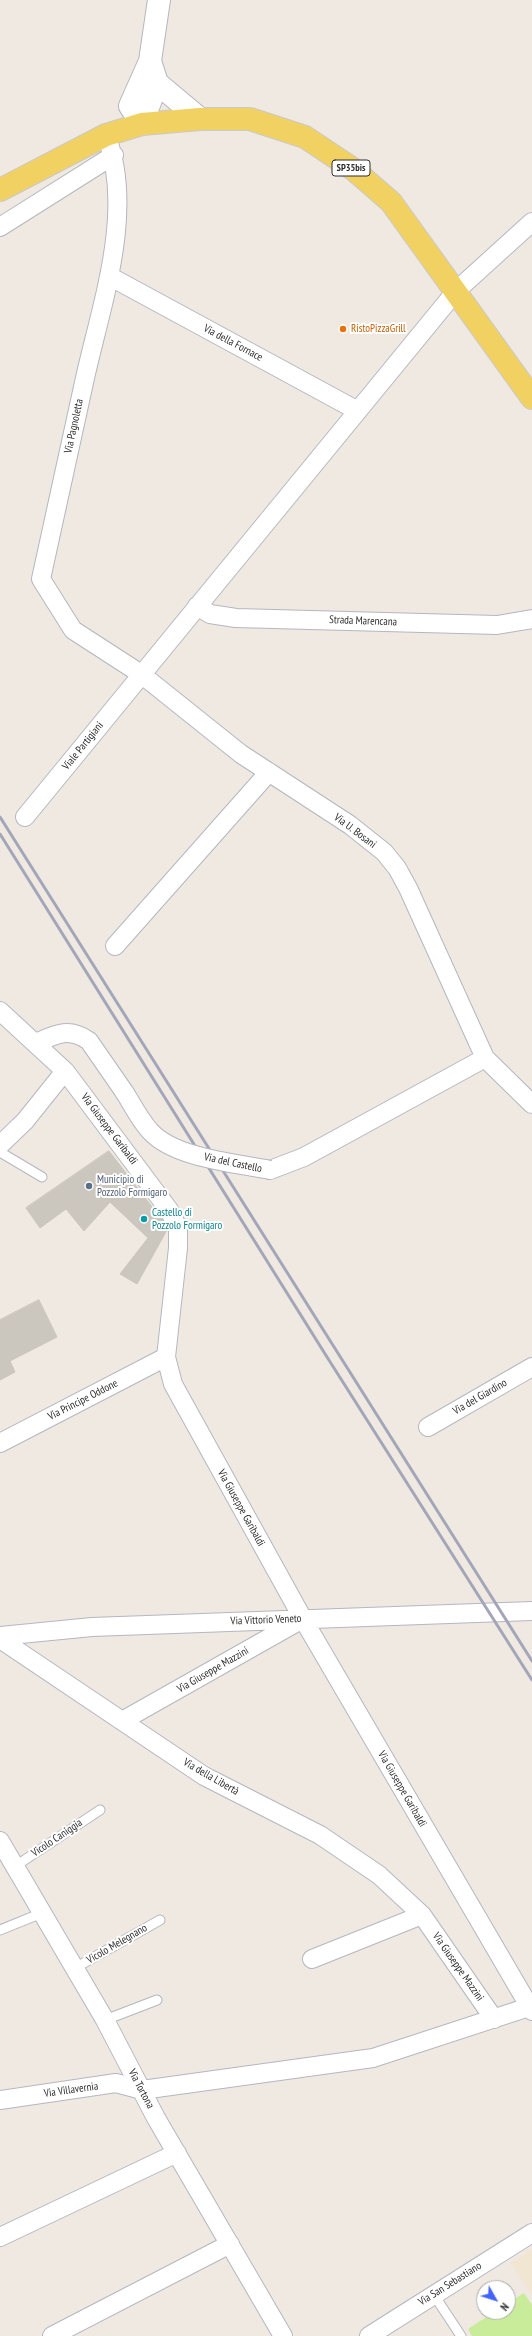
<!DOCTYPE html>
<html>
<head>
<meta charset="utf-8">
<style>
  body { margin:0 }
  #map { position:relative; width:532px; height:2336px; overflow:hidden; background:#efe9e1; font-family:"PT Sans Narrow",sans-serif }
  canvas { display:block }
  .north { position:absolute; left:476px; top:2280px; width:40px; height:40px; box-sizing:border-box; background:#fff; border:1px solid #ababab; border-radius:50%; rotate:129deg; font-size:11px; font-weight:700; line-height:16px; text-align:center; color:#2e2e2e }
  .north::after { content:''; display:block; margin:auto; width:14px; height:18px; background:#4264fb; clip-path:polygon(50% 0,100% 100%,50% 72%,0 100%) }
</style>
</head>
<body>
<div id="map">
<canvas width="532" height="2336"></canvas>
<div class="north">N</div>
</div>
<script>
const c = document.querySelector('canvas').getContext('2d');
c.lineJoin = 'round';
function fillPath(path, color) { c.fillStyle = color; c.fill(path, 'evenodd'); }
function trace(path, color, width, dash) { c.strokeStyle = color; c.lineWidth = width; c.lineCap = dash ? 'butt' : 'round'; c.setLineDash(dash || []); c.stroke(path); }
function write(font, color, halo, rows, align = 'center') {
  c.font = font + ' "PT Sans Narrow",sans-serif'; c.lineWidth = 4; c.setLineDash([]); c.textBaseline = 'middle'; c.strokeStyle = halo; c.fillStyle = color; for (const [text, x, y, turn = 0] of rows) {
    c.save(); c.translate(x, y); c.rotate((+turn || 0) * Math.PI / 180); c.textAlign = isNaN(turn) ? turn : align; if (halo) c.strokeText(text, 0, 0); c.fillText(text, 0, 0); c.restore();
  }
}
fillPath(new Path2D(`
  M532 2249V2296L511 2263Z`), '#f0e6d1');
fillPath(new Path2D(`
  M524 2293 532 2305V2336H472L468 2329 494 2312H508V2303Z`), '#c9ec9a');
const building = new Path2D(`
  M109 1151 163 1221 167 1230 137 1284 120 1274 148 1238 110 1202 84 1231 66 1209 40 1228 26 1208Z
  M39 1300 57 1337 10 1361 15 1372 0 1380V1320Z`);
fillPath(building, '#cbc7bf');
trace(building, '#cbc5ba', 1);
const lane = new Path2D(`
  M0 1152 42 1177
  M14 1867 100 1810
  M0 1930 42 1913
  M75 1968 160 1920
  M105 2020 157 2000
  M434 2295 461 2336`);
const street = new Path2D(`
  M106 135C135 210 102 302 85 378 70 445 56 512 41 579L73 630 141 674 241 754 350 825 384 852 397 868 408 888 485 1058 532 1104
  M0 227 114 155
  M109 276 358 411
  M197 606 210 614 236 618 497 625 532 619
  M25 817 456 291 532 222
  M115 946 269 772
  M0 1011 65 1071 169 1210 178 1228V1248L166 1357 173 1384 303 1619 532 2011
  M36 1043C56 1034 69 1027 89 1041L125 1093
  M0 1145 25 1121 65 1071
  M270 1170 304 1157 485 1058
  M428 1427 532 1367
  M0 1443 166 1357
  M0 1636 92 1627 532 1611
  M0 1639 204 1776 320 1835 379 1875 422 1915 494 2019
  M122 1721 299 1621
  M0 1841 105 2020 156 2118 283 2336
  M312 1959 422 1915
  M0 2100 116 2083 142 2090 373 2058 532 2006
  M0 2237 177 2153
  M52 2336 230 2244
  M369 2336 532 2233`);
const secondary = new Path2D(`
  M150 61 157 83 200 119
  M142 124 130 106 150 61 159 0
  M142 124 157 83`);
const primary = new Path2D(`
  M0 190 106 135 142 124 200 119H250L305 137 353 169 391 202 532 398`);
trace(lane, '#b4b7c1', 11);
trace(street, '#b4b7c1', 20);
trace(secondary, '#b4b7c1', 24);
trace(primary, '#c9c9c9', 24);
trace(lane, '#fff', 9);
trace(street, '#fff', 18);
trace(secondary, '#fff', 22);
trace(primary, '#f2d163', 22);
trace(new Path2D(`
  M0 817 532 1661
  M0 834 327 1357 532 1680`), '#a3a6b8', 3);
const streetBridge = new Path2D(`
  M125 1093C133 1106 140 1120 150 1131 174 1158 235 1163 270 1170`);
trace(streetBridge, '#b4b7c1', 20, []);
trace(streetBridge, '#fff', 18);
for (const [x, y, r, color] of [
  [343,329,4,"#e8710a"],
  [89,1186,4,"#5c6f8a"],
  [144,1219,4,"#0f9aa8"]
]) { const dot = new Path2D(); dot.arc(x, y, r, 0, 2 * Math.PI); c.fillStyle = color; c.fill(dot); trace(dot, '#fff', 1.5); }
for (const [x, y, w] of [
  [351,168,38]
]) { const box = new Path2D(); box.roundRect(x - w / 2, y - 8, w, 16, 3); c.fillStyle = '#fff'; c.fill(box); trace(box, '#2e2e2e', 1); }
write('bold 10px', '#2e2e2e', null, [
  ["SP35bis",351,168]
]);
write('11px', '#c56008', '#fff', [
  ["RistoPizzaGrill",351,329]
], 'left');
write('11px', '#2e2e2e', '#fff', [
  ["Via della Fornace",233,343,28],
  ["Via Pagnoletta",74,426,-78],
  ["Strada Marencana",363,621,2],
  ["Viale Partigiani",83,746,-51],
  ["Via U. Bosani",355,831,37],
  ["Via Giuseppe Garibaldi",109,1129,53],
  ["Via del Castello",233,1163,12],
  ["Via del Giardino",480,1397,-30],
  ["Via Principe Oddone",83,1400,-27],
  ["Via Giuseppe Garibaldi",241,1508,61],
  ["Via Vittorio Veneto",266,1620,-2],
  ["Via Giuseppe Mazzini",213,1670,-30],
  ["Via della Libertà",211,1777,30],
  ["Via Giuseppe Garibaldi",402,1789,60],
  ["Vicolo Caniggia",57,1838,-34],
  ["Vicolo Melegnano",117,1944,-30],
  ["Via Giuseppe Mazzini",458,1967,55],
  ["Via Tortona",141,2089,62],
  ["Via Villavernia",71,2090,-8],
  ["Via San Sebastiano",450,2284,-32]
]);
write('11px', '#4e5e75', '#fff', [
  ["Municipio di",97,1180],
  ["Pozzolo Formigaro",97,1193]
], 'left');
write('11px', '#0d838f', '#fff', [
  ["Castello di",152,1213],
  ["Pozzolo Formigaro",152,1226]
], 'left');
</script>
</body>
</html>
